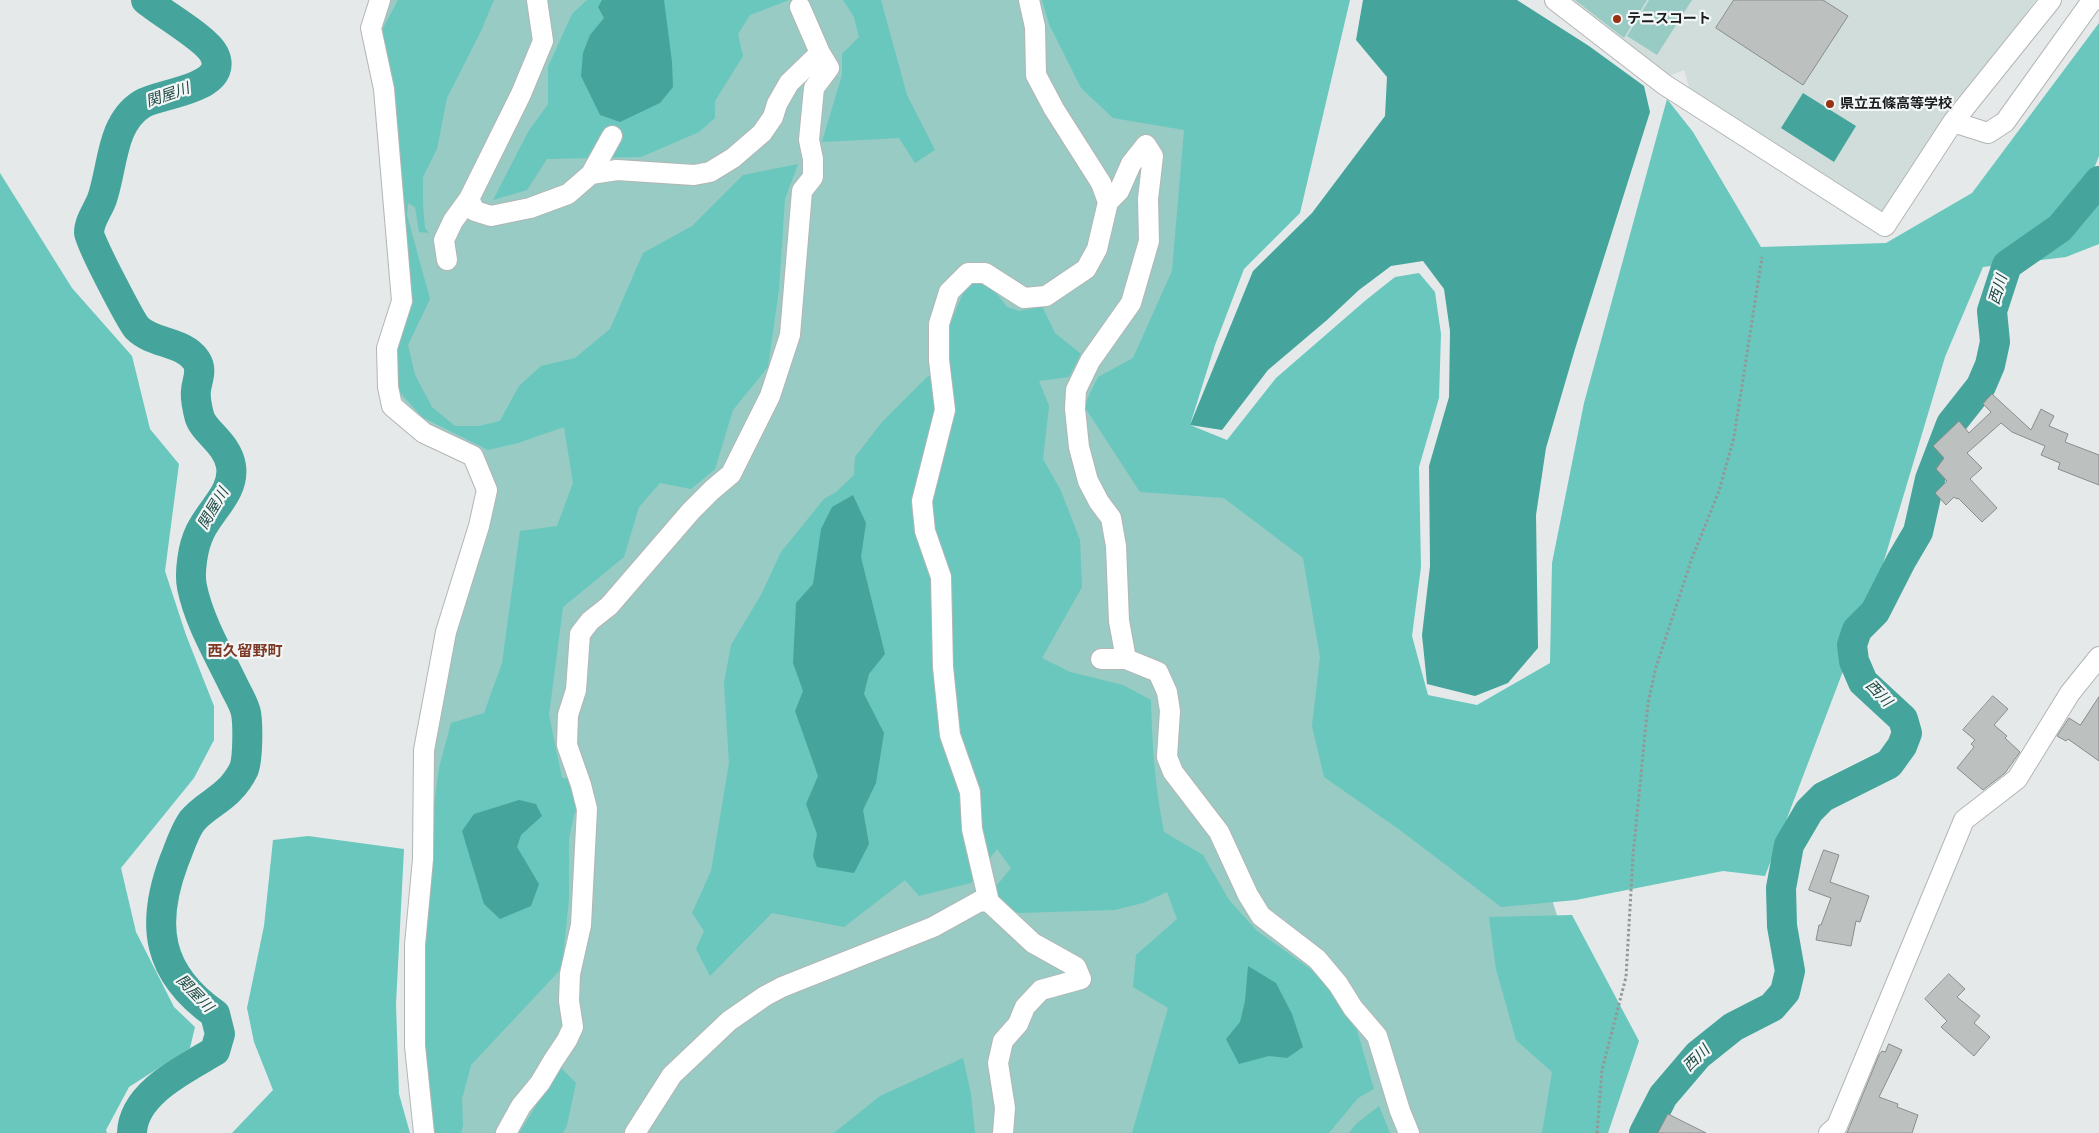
<!DOCTYPE html>
<html>
<head>
<meta charset="utf-8">
<style>
  body { margin:0 }
  canvas { display:block; background:#e5e9e9 }
</style>
</head>
<body>
<canvas width="2099" height="1133"></canvas>
<script>
const c = document.querySelector('canvas').getContext('2d');
c.lineJoin = 'round';
function fillPath(path, color) { c.fillStyle = color; c.fill(path, 'evenodd'); }
function trace(path, color, width, dash) { c.strokeStyle = color; c.lineWidth = width; c.lineCap = dash ? 'butt' : 'round'; c.setLineDash(dash || []); c.stroke(path); }
function write(font, color, halo, rows, align = 'center') {
  c.font = font + ' "Roboto Condensed","Noto Sans JP",sans-serif'; c.lineWidth = 4.5; c.setLineDash([]); c.textBaseline = 'middle'; c.strokeStyle = halo; c.fillStyle = color; for (const [text, x, y, turn = 0] of rows) {
    c.save(); c.translate(x, y); c.rotate((+turn || 0) * Math.PI / 180); c.textAlign = isNaN(turn) ? turn : align; if (halo) c.strokeText(text, 0, 0); c.fillText(text, 0, 0); c.restore();
  }
}
fillPath(new Path2D(`
  M1568 0H2036L1963 99 1958 97 1923 149 1929 153 1890 210 1878 214 1711 108 1689 87 1684 70 1669 76Z`), '#d0dddb');
fillPath(new Path2D(`
  M379 0H1164L1236 151 1158 438 1293 448 1345 641 1548 887 1572 963V1133H417L414 883 439 708 488 469 426 424 394 391 407 291 367 27Z
  M1575 0H1647L1624 38Z
  M1649 0H1692L1657 55 1627 36Z`), '#97cbc4');
fillPath(new Path2D(`
  M398 0H494L481 31 447 98 437 149 423 177V205L425 228 429 233 419 232 415 207 408 203 407 215 430 299 408 345 415 375 432 407 455 426H479L500 421 519 386 541 366 575 358 610 329 643 253 692 226 743 175 798 164 785 199 779 289 768 367 733 410 715 469 691 489 660 483 639 507 624 557 563 607 549 715 562 778 571 779 579 805 574 815 569 838V898L562 968 471 1065 462 1099 463 1125 461 1133H427L418 1044 427 860 439 768 451 723 484 713 502 663 520 531 557 526 573 483 564 427 518 443 488 450 422 417 397 389 395 356 402 220V175L382 30Z
  M587 0H789L750 15 738 34 743 56 715 101V118L699 132 641 157 547 159 527 190 493 200 528 132 548 104V67L572 14Z
  M843 0H881L907 95 935 150 915 163 899 138 822 142 842 75V54L859 37 854 17Z
  M1042 0H1350L1300 213 1244 269 1215 345 1190 425 1227 440 1276 378 1366 300 1395 277 1419 273 1435 292 1441 334 1439 398 1419 467 1421 567 1412 636 1428 695 1477 705 1550 663 1552 563 1584 403 1667 99 1693 132 1761 247 1886 243 1972 193 2099 23V156L2089 181 2099 199V244L2066 257 1983 267 1945 357 1880 574 1765 876 1723 871 1576 900 1501 907 1400 830 1324 777 1312 726 1320 657 1303 558 1224 498 1140 492 1084 406 1098 377 1133 358 1172 271 1184 130 1113 118 1081 88 1049 24Z
  M0 173 72 288 132 356 150 429 179 464 165 571 186 635 214 706V740L194 778 121 868 136 932 174 1007 195 1027 190 1048 129 1087 106 1130 107 1133H0Z
  M981 282 994 290 1007 307 1019 311 1042 306 1055 333 1081 354 1069 377 1039 381 1049 406 1043 459 1061 491 1080 540 1082 587 1042 658 1070 672 1123 685 1151 700C1152 744 1155 788 1164 832L1203 855 1229 900 1257 931 1319 975 1356 1027 1374 1089 1358 1098 1329 1133H1132L1168 1008 1133 987 1136 955 1177 919 1167 892 1143 903 1114 910 1019 913 1001 907 993 890 1011 868 997 849 971 883 919 896 905 880 844 927 772 913 710 976 696 949 704 931 692 913 711 871 729 763 724 683 731 645 761 595 781 552 824 499 836 492 854 475 855 457 882 422 927 377 949 366V326L967 284Z
  M308 836 404 849 396 1004 399 1094 410 1133H232L273 1090 254 1042 247 1008 264 926 273 840Z
  M1572 915 1639 1041 1608 1133H1542L1552 1072 1516 1040 1496 969 1489 917Z
  M963 1058 971 1094 975 1133H834L880 1096Z
  M560 1067 576 1083 567 1125 563 1133H519Z
  M1379 1106 1390 1133H1349L1356 1124Z`), '#69c7bd');
fillPath(new Path2D(`
  M602 0H664L672 62 673 87 660 103 620 122 600 115 581 76 583 53 590 35 604 18 598 7Z
  M1363 0H1517L1589 46 1644 86 1650 112 1575 349 1546 448 1536 515 1538 648 1508 683 1475 696 1427 684 1422 635 1430 566 1429 466 1449 397 1450 331 1444 289 1423 261 1391 266 1359 290 1327 320 1268 370 1222 430 1190 425 1253 271 1312 213 1385 116 1387 77 1356 40Z
  M1803 93 1856 126 1834 162 1781 128Z
  M853 495 866 523 861 557 885 654 869 674 864 694 884 733 876 783 863 810 869 844 854 873 817 867 813 856 817 834 806 804 818 776 795 711 803 691 793 663 796 603 813 584 821 529 832 507Z
  M519 800 536 804 542 816 521 835 517 847 539 884 531 906 500 919 484 904 462 831 474 814Z
  M1248 966 1276 983 1292 1014 1303 1047 1287 1058 1269 1056 1239 1064 1226 1039 1240 1022 1245 1001Z`), '#45a59c');
trace(new Path2D(`
  M132 1133C133 1093 185 1069 215 1051L220 1034 215 1014C157 973 150 925 174 861 179 849 184 832 192 821 202 808 219 801 230 789 235 784 241 775 244 769 248 758 248 724 246 713 244 703 237 693 233 684 218 653 199 621 192 587 189 572 193 546 200 532 210 510 235 492 231 466 227 442 202 431 199 415 197 407 195 398 196 390 197 380 203 370 196 360 183 341 153 344 137 328 131 321 89 241 89 233 89 221 98 210 102 199 113 167 111 123 142 104 160 93 231 89 214 54 206 38 161 13 146 0
  M1644 1133 1663 1096 1698 1055 1733 1027 1772 1007 1785 992 1790 971 1782 926 1781 888 1789 845 1809 811 1823 797 1889 764 1902 746 1907 733 1903 719 1863 682 1854 661 1852 645 1857 630 1875 612 1901 561 1918 532 1930 479 1951 424 1981 386 1990 365 1995 342 1992 311 2007 265 2060 228 2099 181`), '#45a59c', 30);
const building = new Path2D(`
  M1734 0H1823L1848 16 1803 85 1716 28Z
  M1992 394 2031 430 2041 409 2054 416 2049 426 2068 434 2065 442 2099 455V485L2058 469 2060 463 2041 455 2045 446 2012 432 2001 423 1967 453 1982 468 1970 479 1997 508 1982 522 1958 498 1957 499 1954 497 1946 505 1935 493 1947 481 1936 469 1944 458 1933 446 1959 421 1969 433 1991 412 1983 404Z
  M1993 696 2008 709 1994 725 2007 736 2005 738 2020 752 2005 773 1983 790 1957 768 1974 747 1971 744 1975 740 1963 730Z
  M2099 697V761L2068 739 2066 741 2057 736 2069 718 2080 725Z
  M1824 850 1839 855 1830 882 1869 896 1860 922 1856 921 1851 946 1816 940 1819 925H1821L1831 898 1809 890Z
  M1949 974 1965 989 1957 997 1980 1016 1974 1023 1990 1037 1974 1056 1941 1027 1947 1021 1925 999Z
  M1889 1044 1902 1050 1879 1097 1898 1104 1897 1107 1918 1115 1912 1133H1847L1879 1055 1882 1051 1885 1052Z
  M1668 1114 1706 1133H1658Z`);
fillPath(building, '#bcc0bf');
trace(building, '#8a8d8d', 1);
const minor = new Path2D(`
  M380 0 371 28 384 89 402 301 387 348 388 387 392 406 424 433 473 456 487 490 479 526 446 632 424 750 423 859 415 945V1046L424 1133
  M1555 0 1665 85 1885 226 1953 122 2051 0
  M1953 122 1988 133 2005 122 2091 2 2095 0
  M591 174 617 170 694 175 710 172 733 158 762 133 773 117 777 104 789 83 820 53
  M469 199 475 211 491 216 530 208 568 194 591 174 612 136
  M1108 202 1119 191 1131 164 1146 145 1153 156 1148 199 1149 241 1131 303 1090 361 1076 390 1075 409 1079 447 1088 481 1099 502 1111 518 1116 546 1119 621 1126 659
  M447 260 444 240 453 221 469 199 521 94 543 41 537 0
  M1101 659H1126L1158 672 1167 692 1170 711 1167 757 1173 772 1219 832 1248 895 1261 916 1317 959 1338 984 1353 1008 1377 1036 1400 1111 1409 1133
  M506 1133 521 1106 540 1083 553 1061 567 1040 573 1027 569 1001 570 974 581 925 587 809 581 785 567 745 568 715 576 690 580 634 590 621 609 606 691 511 712 490 731 474 770 396 790 335 802 191 813 177V159L809 140 814 88 829 68 820 53 800 7
  M635 1133 672 1075 729 1021 765 996 782 987 933 927 980 901 989 902
  M1003 1133 1005 1108 998 1063 1003 1041 1018 1024 1025 1007 1041 990 1081 979 1076 967 1033 943 989 902 972 829 970 792 950 735 943 667 941 577 925 531 922 501 945 410 939 360V324L949 292 968 273H985L1024 298 1046 296 1086 269 1097 249 1108 202 1101 183 1054 109 1036 75 1035 27 1029 0
  M1829 1133 1837 1126 1964 820 2017 779 2070 693 2099 657`);
trace(minor, '#b2b6b5', 22);
trace(new Path2D(`
  M1597 1133 1602 1070 1626 977 1633 856 1648 703 1656 667 1692 558 1719 491 1734 437 1762 257`), '#949797', 3, [2.5, 2.5]);
trace(minor, '#fff', 20);
for (const [x, y, r, color] of [
  [1617,19,5,"#993113"],
  [1830,104,5,"#993113"]
]) { const dot = new Path2D(); dot.arc(x, y, r, 0, 2 * Math.PI); c.fillStyle = color; c.fill(dot); trace(dot, '#f2f6f6', 2); }
write('bold 14px', '#1b1d1d', '#f2f6f6', [
  ["テニスコート",1627,19],
  ["県立五條高等学校",1840,104]
], 'left');
write('italic 15px', '#1f4a45', '#f2f6f6', [
  ["関屋川",168,96,-19],
  ["西川",1999,290,-73],
  ["関屋川",214,509,-59],
  ["西川",1878,694,46],
  ["関屋川",194,994,46],
  ["西川",1697,1059,-45]
]);
write('bold 15px', '#7e3927', '#f2f6f6', [
  ["西久留野町",245,652]
]);
</script>
</body>
</html>
